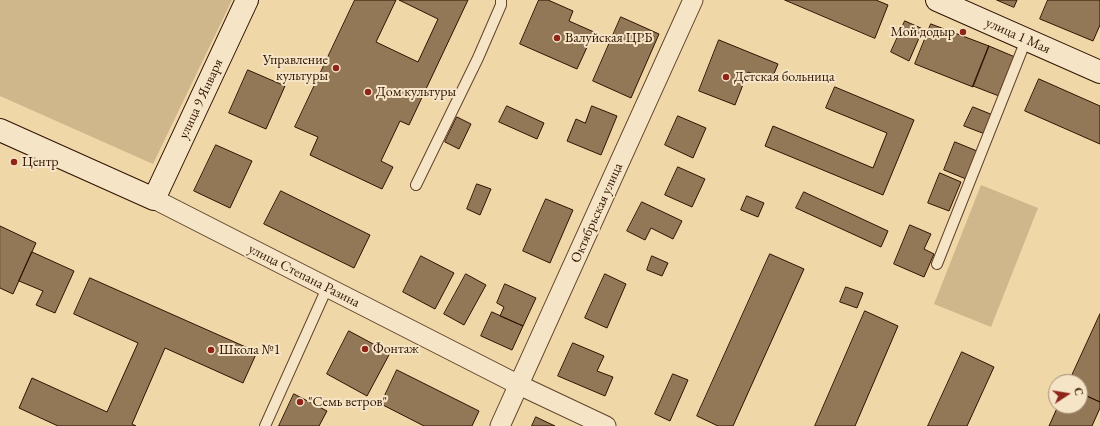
<!DOCTYPE html>
<html>
<head>
<meta charset="utf-8">
<style>
  body { margin:0 }
  #map { position:relative; width:1100px; height:426px; overflow:hidden; background:#efd7a8; font-family:"EB Garamond",serif }
  canvas { display:block }
  .north { position:absolute; left:1048px; top:374px; width:40px; height:40px; box-sizing:border-box; background:#f5e5c6; border:1px solid #a69177; border-radius:50%; rotate:78deg; font-size:11px; font-weight:700; line-height:16px; text-align:center; color:#301200 }
  .north::after { content:''; display:block; margin:auto; width:14px; height:18px; background:#8f2418; clip-path:polygon(50% 0,100% 100%,50% 72%,0 100%) }
</style>
</head>
<body>
<div id="map">
<canvas width="1100" height="426"></canvas>
<div class="north">С</div>
</div>
<script>
const c = document.querySelector('canvas').getContext('2d');
c.lineJoin = 'round';
function fillPath(path, color) { c.fillStyle = color; c.fill(path, 'evenodd'); }
function trace(path, color, width, dash) { c.strokeStyle = color; c.lineWidth = width; c.lineCap = dash ? 'butt' : 'round'; c.setLineDash(dash || []); c.stroke(path); }
function write(font, color, halo, rows, align = 'center') {
  c.font = font + ' "EB Garamond",serif'; c.lineWidth = 4; c.setLineDash([]); c.textBaseline = 'middle'; c.strokeStyle = halo; c.fillStyle = color; for (const [text, x, y, turn = 0] of rows) {
    c.save(); c.translate(x, y); c.rotate((+turn || 0) * Math.PI / 180); c.textAlign = isNaN(turn) ? turn : align; if (halo) c.strokeText(text, 0, 0); c.fillText(text, 0, 0); c.restore();
  }
}
fillPath(new Path2D(`
  M0 0H232L153 164 0 96Z
  M981 185 1038 208 991 327 934 304Z`), '#cfb68b');
const building = new Path2D(`
  M355 0H396L376 42 418 62 438 19 399 0H468L409 125 400 121 381 161 393 167 382 189 310 155 318 137 295 127Z
  M539 0H548L573 11 569 21 594 32 577 69 520 44Z
  M785 0H876L888 5 875 38Z
  M997 0H1017L1014 7Z
  M1048 0H1100V25L1093 41 1040 19Z
  M621 17 659 34 631 98 593 81Z
  M905 21 923 29 909 61 891 52Z
  M931 24 989 46 973 87 915 64Z
  M719 40 778 64 771 81 748 72 735 105 699 91Z
  M989 46 1015 57 999 96 973 86Z
  M248 70 285 86 266 129 229 113Z
  M1039 79 1100 106V144L1025 111Z
  M835 87 914 120 883 195 765 146 773 126 873 168 887 133 826 108Z
  M507 106 544 123 537 139 499 122Z
  M592 106 617 116 601 155 567 141 576 119 585 123Z
  M973 107 993 115 985 134 964 126Z
  M678 116 706 128 693 158 665 145Z
  M457 117 471 124 459 149 445 142Z
  M955 142 977 151 966 179 944 170Z
  M216 145 252 161 230 208 194 191Z
  M678 167 705 179 692 207 665 195Z
  M940 173 961 182 949 211 928 203Z
  M477 184 491 189 480 215 467 209Z
  M281 191 370 235 354 268 264 224Z
  M804 192 888 231 881 247 796 208Z
  M747 196 764 203 758 217 741 210Z
  M546 199 573 210 550 263 523 251Z
  M642 202 682 221 673 239 651 228 645 240 627 231Z
  M910 225 931 234 924 249 934 254 924 277 894 264Z
  M0 226 36 243 13 294 0 288Z
  M32 252 74 271 55 313 36 305 43 291 19 281Z
  M770 254 804 269 733 426H718L697 416Z
  M421 256 454 273 435 309 403 292Z
  M652 256 668 263 662 276 647 270Z
  M466 274 486 285 464 325 444 314Z
  M605 274 626 284 607 328 585 318Z
  M90 278 257 352 243 383 165 348 132 424 136 426H58L19 408 32 378 107 412 138 343 74 314Z
  M505 284 536 298 523 326 500 316 504 307 497 303Z
  M846 287 863 293 857 308 840 302Z
  M865 311 898 326 855 426H815Z
  M492 312 523 326 512 350 481 336Z
  M1100 314V402L1080 393V382H1069Z
  M349 331 390 353 367 396 327 374Z
  M573 343 604 356 597 371 613 377 605 396 558 376Z
  M962 352 994 367 967 426H928Z
  M397 370 479 411 472 426H424L381 404Z
  M673 374 688 380 670 421 655 414Z
  M1080 393 1100 402V408L1092 426H1049L1058 406H1080Z
  M294 394 327 411 319 426H279Z
  M536 417 555 426H532Z`);
fillPath(building, '#937857');
trace(building, '#301200', 1);
const lane = new Path2D(`
  M416 185 478 58 501 5V0
  M937 264 1026 40
  M265 426 327 288`);
const street = new Path2D(`
  M154 199 519 385 606 426
  M500 426 693 0`);
const secondary = new Path2D(`
  M937 0 1100 72
  M0 130 154 199 247 0`);
trace(lane, '#60432a', 12);
trace(street, '#60432a', 21);
trace(secondary, '#301200', 24);
trace(lane, '#f5e5c6', 10);
trace(street, '#f5e5c6', 19);
trace(secondary, '#f5e5c6', 22);
for (const [x, y, r, color] of [
  [963,32,4,"#8f2418"],
  [557,38,4,"#8f2418"],
  [336,68,4,"#8f2418"],
  [726,77,4,"#8f2418"],
  [368,92,4,"#8f2418"],
  [14,162,4,"#8f2418"],
  [365,349,4,"#8f2418"],
  [211,350,4,"#8f2418"],
  [300,402,4,"#8f2418"]
]) { const dot = new Path2D(); dot.arc(x, y, r, 0, 2 * Math.PI); c.fillStyle = color; c.fill(dot); trace(dot, '#f5e5c6', 1.5); }
write('14px', '#301200', '#f5e5c6', [
  ["Мой додыр",955,32,"right"],
  ["Валуйская ЦРБ",565,38],
  ["Управление",328,60,"right"],
  ["культуры",328,76,"right"],
  ["Детская больница",734,77],
  ["Дом культуры",376,92],
  ["Центр",22,162],
  ["Фонтаж",373,349],
  ["Школа №1",219,350],
  ["\"Семь ветров\"",308,402]
], 'left');
write('14px', '#301200', '#f5e5c6', [
  ["улица 1 Мая",1018,36,24],
  ["улица 9 Января",201,99,-65],
  ["Октябрьская улица",597,213,-66],
  ["улица Степана Разина",304,276,27]
]);
</script>
</body>
</html>
